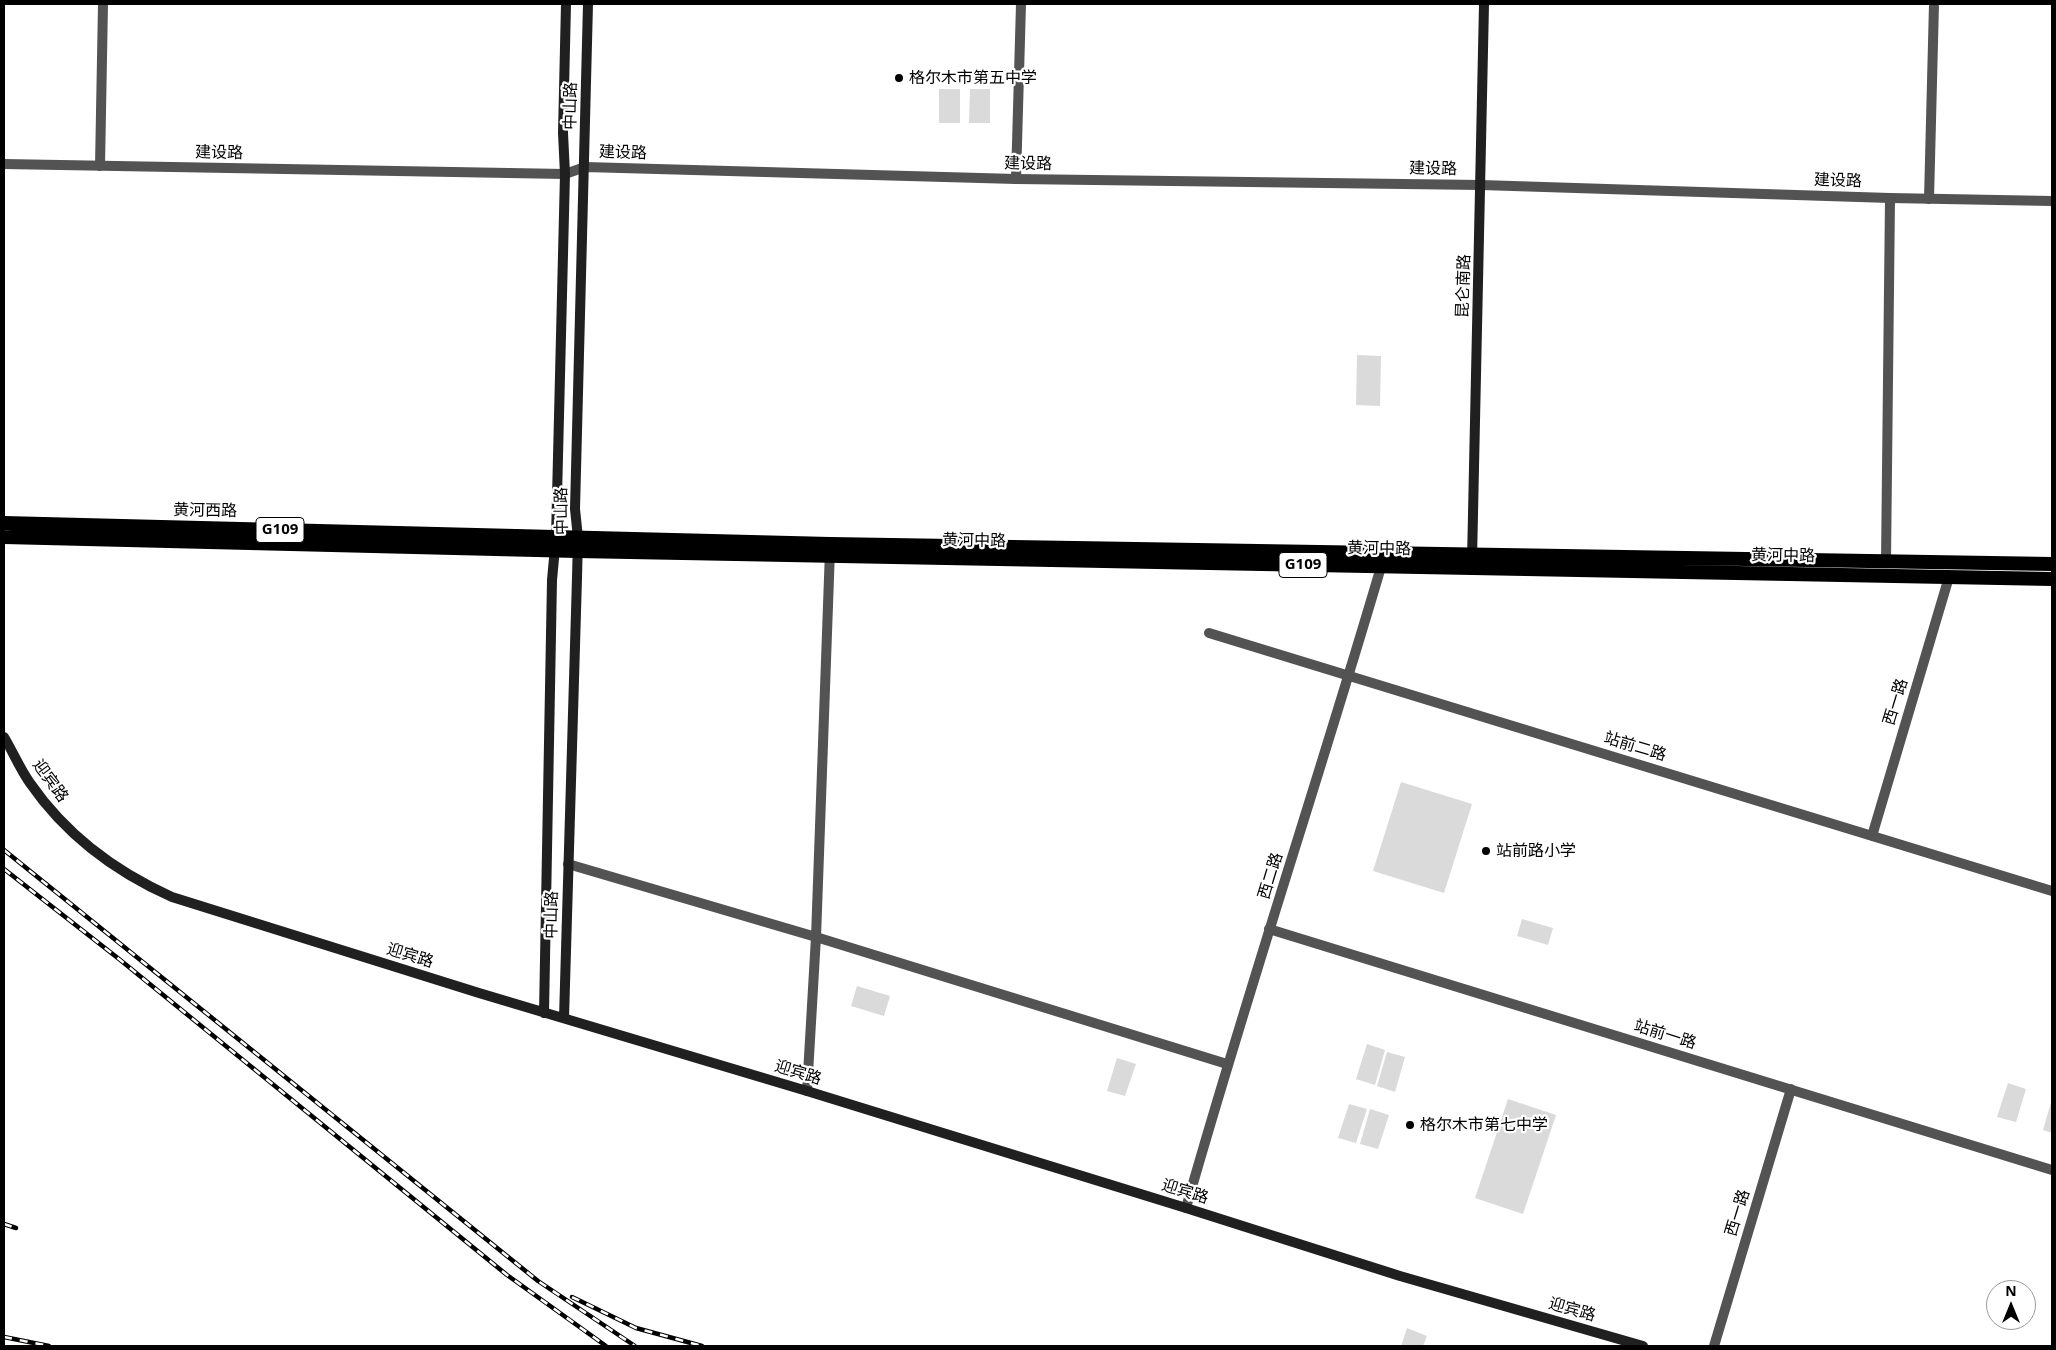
<!DOCTYPE html>
<html>
<head>
<meta charset="utf-8">
<style>
  body { margin:0 }
  #map { position:relative; width:2056px; height:1350px; overflow:hidden; background:#fff; font-family:"Noto Sans",sans-serif }
  canvas { display:block }
  .frame { position:absolute; inset:0; border:5px solid #000; pointer-events:none }
  .north { position:absolute; left:1986px; top:1280px; width:50px; height:50px; box-sizing:border-box; background:#fff; border:1px solid #999; border-radius:50%; rotate:0deg; font-size:14px; font-weight:700; line-height:20px; text-align:center; color:#000 }
  .north::after { content:''; display:block; margin:auto; width:18px; height:22px; background:#000; clip-path:polygon(50% 0,100% 100%,50% 72%,0 100%) }
</style>
</head>
<body>
<div id="map">
<canvas width="2056" height="1350"></canvas>
<div class="frame"></div>
<div class="north">N</div>
</div>
<script>
const c = document.querySelector('canvas').getContext('2d');
c.lineJoin = 'round';
function fillPath(path, color) { c.fillStyle = color; c.fill(path, 'evenodd'); }
function trace(path, color, width, dash) { c.strokeStyle = color; c.lineWidth = width; c.lineCap = dash ? 'butt' : 'round'; c.setLineDash(dash || []); c.stroke(path); }
function write(font, color, halo, rows, align = 'center') {
  c.font = font + ' "Noto Sans","Noto Sans SC",sans-serif'; c.lineWidth = 4.5; c.setLineDash([]); c.textBaseline = 'middle'; c.strokeStyle = halo; c.fillStyle = color; for (const [text, x, y, turn = 0] of rows) {
    c.save(); c.translate(x, y); c.rotate((+turn || 0) * Math.PI / 180); c.textAlign = isNaN(turn) ? turn : align; if (halo) c.strokeText(text, 0, 0); c.fillText(text, 0, 0); c.restore();
  }
}
fillPath(new Path2D(`
  M939 89H960V123H939Z
  M970 89H990V123H969Z
  M1357 355 1381 356 1380 406 1356 405Z
  M1401 782 1472 804 1444 893 1373 871Z
  M1522 919 1553 928 1548 945 1517 936Z
  M857 986 890 996 884 1016 851 1006Z
  M1367 1044 1385 1050 1375 1085 1356 1079Z
  M1387 1052 1405 1057 1395 1092 1377 1086Z
  M1117 1058 1136 1064 1125 1096 1107 1091Z
  M2008 1083 2026 1089 2016 1122 1997 1117Z
  M1508 1099 1556 1115 1523 1214 1475 1198Z
  M2052 1099V1133L2043 1130Z
  M1349 1104 1367 1109 1356 1143 1338 1138Z
  M1370 1109 1389 1115 1378 1149 1360 1144Z
  M1407 1328 1427 1336 1423 1346H1401Z`), '#dadada');
trace(new Path2D(`
  M100 166 103 4
  M1016 179 1021 4
  M1929 199 1934 4
  M1886 561 1890 198
  M1209 633 2052 891
  M1872 836 1949 577
  M568 864 816 937 1227 1064
  M1269 929 2052 1170
  M807 1091 816 937 830 550
  M1186 1208C1247 993 1318 781 1381 567V560
  M1714 1346 1791 1089`), '#535353', 10);
trace(new Path2D(`
  M4 164 565 174 585 167 1016 179 1481 185 1890 198 2052 201`), '#535353', 10);
trace(new Path2D(`
  M1472 560 1484 4
  M4 737C13 752 20 769 30 783 66 835 116 872 172 897L479 993 807 1091 1186 1208 1400 1276 1643 1346
  M544 1013 552 580 556 537 565 174 563 133 566 4
  M564 1018 577 578 578 538 575 509 588 4`), '#202020', 10);
trace(new Path2D(`
  M4 523 830 544 2052 564
  M4 537 577 551 2052 579`), '#000', 14);
const rail = new Path2D(`
  M4 850 538 1281 635 1346
  M4 869 119 959 507 1275 606 1346
  M4 1224 16 1228
  M572 1297 636 1328 702 1346
  M4 1337 49 1346`);
trace(rail, '#000', 4.5);
trace(rail, '#fff', 2.5, [8]);
for (const [x, y, r, color] of [
  [899,78,5,"#000"],
  [1486,851,5,"#000"],
  [1410,1125,5,"#000"]
]) { const dot = new Path2D(); dot.arc(x, y, r, 0, 2 * Math.PI); c.fillStyle = color; c.fill(dot); trace(dot, '#fff', 2); }
for (const [x, y, w] of [
  [280,530,48],
  [1303,565,48]
]) { const box = new Path2D(); box.roundRect(x - w / 2, y - 12.5, w, 25, 4); c.fillStyle = '#fff'; c.fill(box); trace(box, '#000', 1); }
write('bold 15px', '#000', null, [
  ["G109",280,530],
  ["G109",1303,565]
]);
write('16px', '#000', '#fff', [
  ["格尔木市第五中学",909,78],
  ["站前路小学",1496,851],
  ["格尔木市第七中学",1420,1125]
], 'left');
write('16px', '#000', '#fff', [
  ["中山路",571,106,-89],
  ["建设路",219,153,1],
  ["建设路",623,153,2],
  ["建设路",1028,164,1],
  ["建设路",1433,169,1],
  ["建设路",1838,181,2],
  ["昆仑南路",1464,286,-88],
  ["黄河西路",205,511,1],
  ["中山路",562,511,-91],
  ["黄河中路",974,541,1],
  ["黄河中路",1379,549,1],
  ["黄河中路",1783,556,1],
  ["西一路",1896,702,-73],
  ["站前二路",1635,747,17],
  ["迎宾路",50,781,54],
  ["西二路",1271,876,-73],
  ["中山路",552,915,-89],
  ["迎宾路",410,956,17],
  ["站前一路",1665,1035,17],
  ["迎宾路",798,1073,17],
  ["迎宾路",1185,1192,17],
  ["西一路",1738,1213,-73],
  ["迎宾路",1572,1310,16]
]);
</script>
</body>
</html>
